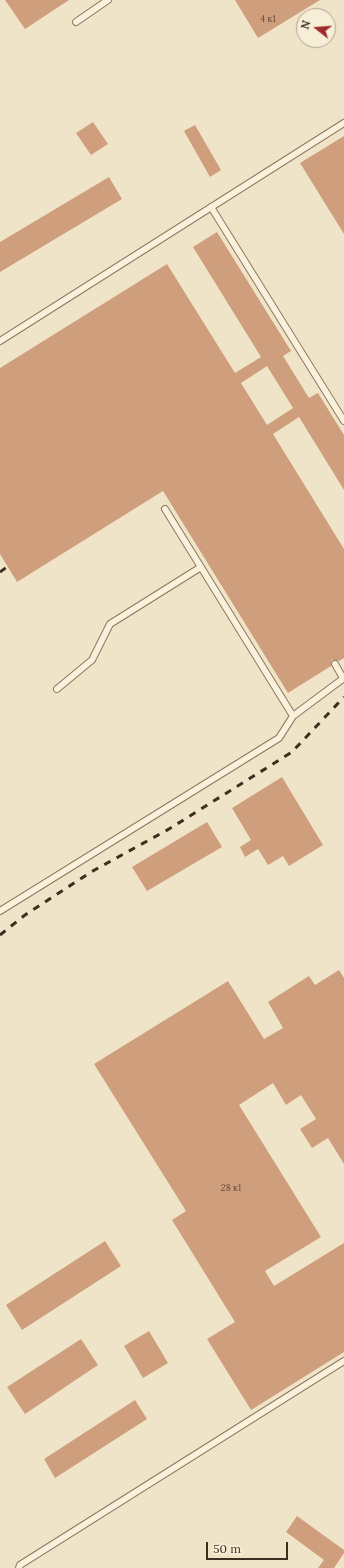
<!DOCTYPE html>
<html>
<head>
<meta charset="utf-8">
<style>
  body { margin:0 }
  #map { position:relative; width:344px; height:1568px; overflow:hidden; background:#f0e4c8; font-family:Lora,serif }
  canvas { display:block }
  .north { position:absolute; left:296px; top:8px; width:40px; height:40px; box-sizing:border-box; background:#f7eed8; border:1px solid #ada18e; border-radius:50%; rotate:287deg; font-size:11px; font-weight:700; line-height:16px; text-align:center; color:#3d2e20 }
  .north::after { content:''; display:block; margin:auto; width:14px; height:18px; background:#9e2a2b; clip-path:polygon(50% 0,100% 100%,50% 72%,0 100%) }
  .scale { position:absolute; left:206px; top:1542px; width:82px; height:18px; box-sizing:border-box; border:2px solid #3d2e20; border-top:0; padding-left:5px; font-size:12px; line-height:14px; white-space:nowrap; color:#3d2e20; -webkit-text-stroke:3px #f7eed8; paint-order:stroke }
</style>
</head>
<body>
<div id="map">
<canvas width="344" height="1568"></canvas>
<div class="north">N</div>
<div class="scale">50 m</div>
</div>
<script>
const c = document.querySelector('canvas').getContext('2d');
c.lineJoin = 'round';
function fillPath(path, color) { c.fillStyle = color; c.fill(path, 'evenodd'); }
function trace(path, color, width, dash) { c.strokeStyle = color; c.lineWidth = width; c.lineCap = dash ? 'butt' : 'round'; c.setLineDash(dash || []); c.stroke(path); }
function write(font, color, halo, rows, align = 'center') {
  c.font = font + ' Lora,serif'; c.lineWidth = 4; c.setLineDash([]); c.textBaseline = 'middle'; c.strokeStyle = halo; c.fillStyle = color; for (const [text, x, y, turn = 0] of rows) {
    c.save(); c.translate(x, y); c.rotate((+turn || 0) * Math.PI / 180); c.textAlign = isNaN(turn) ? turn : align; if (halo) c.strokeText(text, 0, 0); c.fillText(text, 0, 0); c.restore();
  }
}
fillPath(new Path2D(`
  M5 0H69L25 29Z
  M235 0H320L258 38Z
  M93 122 108 144 91 155 76 133Z
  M195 125 221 170 210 177 184 131Z
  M344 136V234L300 163Z
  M109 177 122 199 0 272V242Z
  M217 232 291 351 283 356 309 398 318 393 344 435V490L299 417 273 434 344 549V658L339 661 335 660H332L331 664V666L288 693 163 491 17 582 0 554V368L167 264 235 373 261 357 193 247ZM267 366 293 408 267 425 241 383Z
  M282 777 323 845 289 866 283 856 268 865 258 849 245 857 240 847 251 840 232 808Z
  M207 822 222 847 147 891 132 867Z
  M339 970 344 978V1164L328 1138 312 1148 300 1129 316 1119 301 1095 286 1105 273 1083 239 1105 321 1237 265 1271 274 1286 344 1243V1352L251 1410 207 1339 235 1322 172 1220 186 1211 94 1064 228 981 264 1039 283 1028 268 1002 309 976 315 985Z
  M105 1241 121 1266 22 1330 6 1305Z
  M149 1331 168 1363 143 1378 124 1346Z
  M81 1339 98 1365 25 1414 7 1387Z
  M135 1400 147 1419 55 1478 44 1459Z
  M297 1516 344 1550V1553L334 1568H318L324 1560 286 1532Z`), '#cf9f7d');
const lane = new Path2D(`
  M76 22 108 0
  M211 207 344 421
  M0 341 344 123
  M165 509 293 716 344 678
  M335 664 343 678
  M57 689 92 660 110 624 201 567
  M0 911 279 738 293 716
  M19 1568 20 1565 344 1361`);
trace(lane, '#8d765c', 8);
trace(lane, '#faf1dc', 6);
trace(new Path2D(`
  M0 572 11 564
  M0 935 25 915 91 872 169 829 292 752 344 697`), '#3d2e20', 3, [7, 7]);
write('9px', '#624a37', null, [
  ["4 к1",268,19],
  ["28 к1",231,1188]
]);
</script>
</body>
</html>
